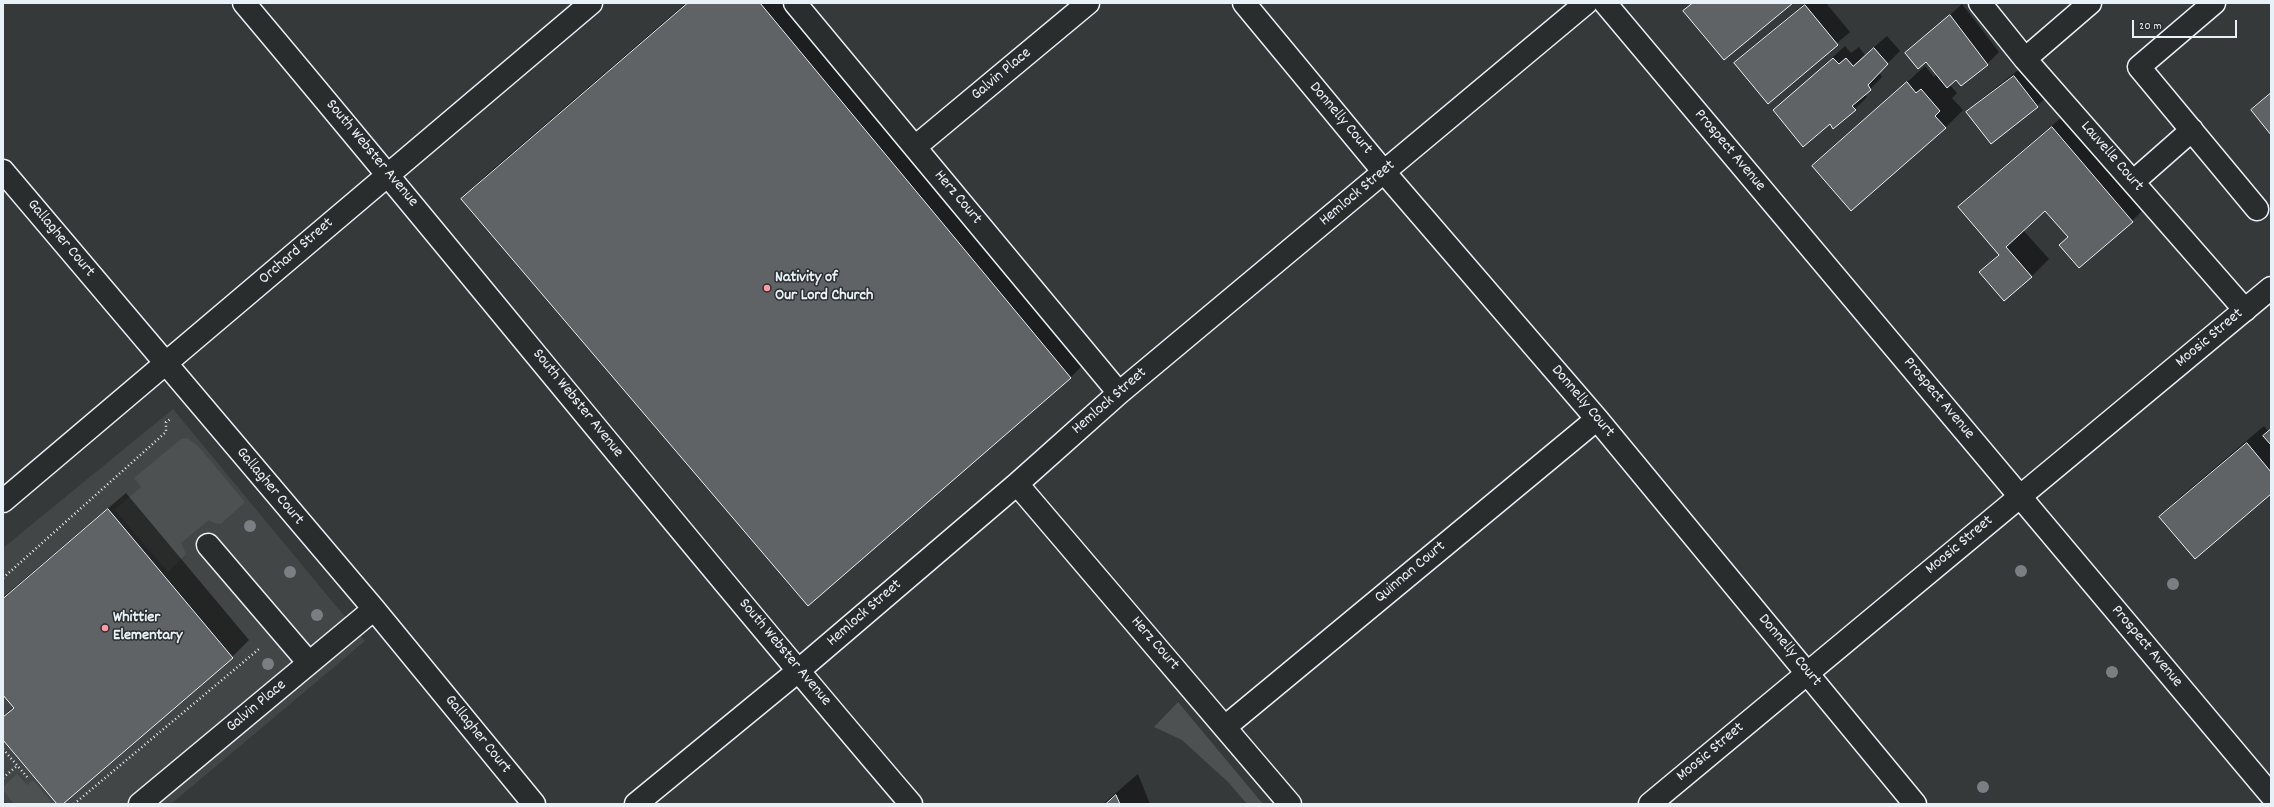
<!DOCTYPE html>
<html>
<head>
<meta charset="utf-8">
<style>
  body { margin:0 }
  #map { position:relative; width:2274px; height:807px; overflow:hidden; background:#35393a; font-family:Dekko,sans-serif }
  canvas { display:block }
  .frame { position:absolute; inset:0; border:4px solid #e8f1f8; pointer-events:none }
  .scale { position:absolute; left:2132px; top:20px; width:105px; height:18px; box-sizing:border-box; border:2px solid #e8f1f8; border-top:0; padding-left:5px; font-size:12px; line-height:14px; white-space:nowrap; color:#e8f1f8; -webkit-text-stroke:3px #2a2d2e; paint-order:stroke }
</style>
</head>
<body>
<div id="map">
<canvas width="2274" height="807"></canvas>
<div class="frame"></div>
<div class="scale">20 m</div>
</div>
<script>
const c = document.querySelector('canvas').getContext('2d');
c.lineJoin = 'round';
function fillPath(path, color) { c.fillStyle = color; c.fill(path, 'evenodd'); }
function trace(path, color, width, dash) { c.strokeStyle = color; c.lineWidth = width; c.lineCap = dash ? 'butt' : 'round'; c.setLineDash(dash || []); c.stroke(path); }
function write(font, color, halo, rows, align = 'center') {
  c.font = font + ' Dekko,sans-serif'; c.lineWidth = 3; c.setLineDash([]); c.textBaseline = 'middle'; c.strokeStyle = halo; c.fillStyle = color; for (const [text, x, y, turn = 0] of rows) {
    c.save(); c.translate(x, y); c.rotate((+turn || 0) * Math.PI / 180); c.textAlign = isNaN(turn) ? turn : align; if (halo) c.strokeText(text, 0, 0); c.fillText(text, 0, 0); c.restore();
  }
}
fillPath(new Path2D(`
  M173 409 365 641 171 804H6L3 800V548Z`), '#424647');
fillPath(new Path2D(`
  M187 438 198 446 245 502 221 524 214 523 209 520 181 543 186 554 168 572 115 510 141 487 134 478 181 439Z
  M1178 702 1263 804H1247L1228 782 1182 740 1154 727Z
  M17 774 27 785 33 780 53 804H14L3 790V787Z`), '#4d5152');
fillPath(new Path2D(`
  M686 3H799L1092 356 1071 377 808 604 463 199 484 177Z
  M1805 3H1826L1850 32 1768 102 1735 63Z
  M1962 4 1999 52 1987 64 1956 79 1949 84 1957 93 1952 98 1963 110 1945 128 1813 166 1925 66 1934 77 1937 74 1926 61 1907 54Z
  M1887 36 1900 51 1879 72 1882 77 1865 94 1867 97 1855 109 1830 123 1774 110 1845 46 1851 53 1859 47 1865 55Z
  M2026 64 2049 94 2037 106 1968 113 1980 100Z
  M2271 92V133L2252 110Z
  M2069 111 2149 204 2132 221 2069 237 2045 210 2023 230 2049 259 2031 277 1981 272 1999 253 1959 207 1977 190Z
  M2264 426 2269 432 2271 430V493L2161 517 2178 499Z
  M126 493 249 640 232 657 61 804H58L3 739V716L14 706 3 693V597Z
  M1138 774 1150 804H1103Z`), '#0007');
const building = new Path2D(`
  M688 3H760L1071 378 808 606 461 199Z
  M1693 3H1793L1724 60 1683 11Z
  M1805 5 1838 45 1768 104 1734 63Z
  M1950 15 1988 65 1961 86 1956 80 1947 88 1926 62 1918 69 1905 53Z
  M1874 48 1888 64 1868 85 1871 90 1852 106 1856 110 1833 129 1830 124 1803 147 1773 110 1833 58 1839 64 1846 58 1853 66Z
  M2014 76 2038 107 1991 144 1966 112Z
  M1907 82 1916 93 1921 89 1940 111 1935 116 1946 128 1851 211 1812 166Z
  M2271 93V135L2251 110Z
  M2052 127 2133 222 2079 268 2059 245 2068 237 2045 211 2006 247 2032 277 2004 301 1979 272 1999 255 1958 207Z
  M2271 429V445L2263 436Z
  M2247 443 2271 472V494L2195 559 2159 517Z
  M108 509 233 658 63 804H57L3 740V717L14 708 3 695V599Z
  M1116 795 1120 804H1106Z`);
fillPath(building, '#5f6365');
trace(building, '#e8f1f8', 1);
const minor = new Path2D(`
  M244 3C468 269 685 540 911 804
  M795 3 1119 393
  M1244 3 1384 172 1597 419 1915 804
  M1605 3 2271 795
  M1980 3 2025 59 2245 310
  M2214 3 2139 67 2257 209
  M2025 59 2090 3
  M915 147 1088 3
  M3 171 374 609 534 804
  M2133 182 2192 130
  M1017 484 1290 804
  M3 501C200 336 394 168 591 3
  M208 545 309 663
  M1225 727 1597 419
  M140 804 374 609
  M636 804 798 671 1017 484 1119 393 1586 3`);
const major = new Path2D(`
  M1650 804 2271 288`);
trace(minor, '#e8f1f8', 25);
trace(major, '#e8f1f8', 25);
trace(new Path2D(`
  M3 578 166 432V422L172 418
  M3 749 28 778
  M3 778 18 765
  M74 804 259 649`), '#e8f1f8', 2.5, [1, 3]);
trace(minor, '#2a2d2e', 22);
trace(major, '#2a2d2e', 22);
c.fillStyle = '#7a7f83';
for (const [x, y] of [
  [250,526],
  [2021,571],
  [290,572],
  [2173,584],
  [317,615],
  [268,664],
  [2112,672],
  [1983,787]
]) { c.beginPath(); c.arc(x, y, 6, 0, 2 * Math.PI); c.fill(); }
for (const [x, y, r, color] of [
  [767,288,4,"#ff9aa2"],
  [105,628,4,"#ff9aa2"]
]) { const dot = new Path2D(); dot.arc(x, y, r, 0, 2 * Math.PI); c.fillStyle = color; c.fill(dot); trace(dot, '#2a2d2e', 1.5); }
write('16px', '#e8f1f8', '#2a2d2e', [
  ["Galvin Place",1002,75,-40],
  ["Donnelly Court",1340,119,50],
  ["Prospect Avenue",1729,151,50],
  ["South Webster Avenue",371,154,50],
  ["Lauvelle Court",2111,157,49],
  ["Hemlock Street",1358,194,-40],
  ["Herz Court",957,198,50],
  ["Gallagher Court",60,239,50],
  ["Orchard Street",297,252,-41],
  ["Moosic Street",2210,339,-40],
  ["Prospect Avenue",1938,399,50],
  ["Hemlock Street",1110,402,-41],
  ["Donnelly Court",1582,402,50],
  ["South Webster Avenue",577,404,51],
  ["Gallagher Court",269,487,50],
  ["Moosic Street",1960,546,-40],
  ["Quinnan Court",1411,573,-40],
  ["Hemlock Street",865,614,-41],
  ["Herz Court",1154,644,49],
  ["Prospect Avenue",2146,647,50],
  ["Donnelly Court",1789,651,50],
  ["South Webster Avenue",784,653,50],
  ["Galvin Place",257,707,-40],
  ["Gallagher Court",477,735,51],
  ["Moosic Street",1711,753,-40]
]);
write('bold 16px', '#e8f1f8', '#2a2d2e', [
  ["Nativity of",775,279],
  ["Our Lord Church",775,297],
  ["Whittier",113,619],
  ["Elementary",113,637]
], 'left');
</script>
</body>
</html>
